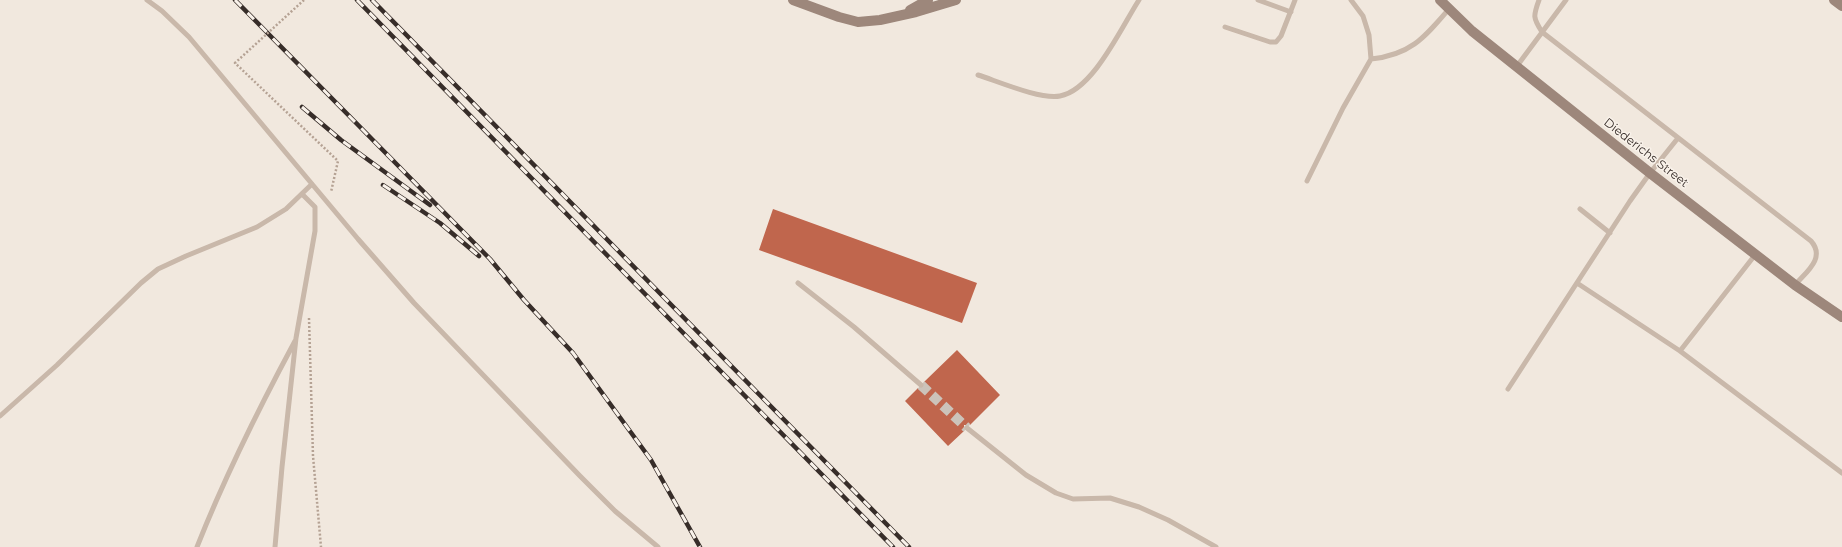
<!DOCTYPE html>
<html>
<head>
<meta charset="utf-8">
<style>
  body { margin:0 }
  canvas { display:block; background:#f1e8de }
</style>
</head>
<body>
<canvas width="1842" height="547"></canvas>
<script>
const c = document.querySelector('canvas').getContext('2d');
c.lineJoin = 'round';
function fillPath(path, color) { c.fillStyle = color; c.fill(path, 'evenodd'); }
function trace(path, color, width, dash) { c.strokeStyle = color; c.lineWidth = width; c.lineCap = dash ? 'butt' : 'round'; c.setLineDash(dash || []); c.stroke(path); }
function write(font, color, halo, rows, align = 'center') {
  c.font = font + ' Montserrat,sans-serif'; c.lineWidth = 3; c.setLineDash([]); c.textBaseline = 'middle'; c.strokeStyle = halo; c.fillStyle = color; for (const [text, x, y, turn = 0] of rows) {
    c.save(); c.translate(x, y); c.rotate((+turn || 0) * Math.PI / 180); c.textAlign = isNaN(turn) ? turn : align; if (halo) c.strokeText(text, 0, 0); c.fillText(text, 0, 0); c.restore();
  }
}
fillPath(new Path2D(`
  M773 209 977 283 962 323 759 250Z
  M957 350 1000 395 970 425H964V431L948 446 905 401 918 388H924V382Z`), '#c0664d');
trace(new Path2D(`
  M921 385 967 428`), '#ccc3ba', 10, [10, 5]);
trace(new Path2D(`
  M309 318 313 456 321 547`), '#b5a294', 2.5, [2, 2]);
trace(new Path2D(`
  M147 0 162 11 189 37 358 239 414 303 580 476 615 511 658 547
  M1258 0 1291 12
  M1539 0C1533 16 1533 18 1542 32L1811 241C1826 258 1806 272 1795 285
  M1225 27 1270 42H1276L1281 36 1295 0
  M1371 59C1410 55 1424 38 1448 10
  M1517 66 1566 0
  M978 75C997 81 1041 100 1060 96 1093 90 1121 28 1139 0
  M1307 181 1343 108 1371 59 1369 35 1363 16 1351 0
  M1580 209 1610 233
  M798 283 854 327 921 385
  M1577 283 1680 351 1842 473
  M1680 351 1755 255
  M1508 389 1630 201 1650 173 1678 138
  M0 416 57 365 141 283 158 269 186 256 257 227 286 209 312 184
  M967 428 1026 475 1056 493 1073 499 1110 498 1139 507 1168 520 1216 547
  M197 547C225 476 259 408 295 341
  M275 547 282 467 296 338 315 231V207L302 194`), '#c9b8aa', 5);
trace(new Path2D(`
  M793 0 839 17 858 22 880 20 916 12 956 0
  M1440 0 1472 31 1650 173 1795 285 1842 317
  M1834 0 1842 6
  M910 10 928 0`), '#9d877b', 10);
const rail = new Path2D(`
  M235 0 490 259 524 300 573 353 651 460 700 547
  M357 0 893 547
  M372 0 909 547
  M302 107 341 140 430 205
  M383 185 440 223 479 256`);
trace(rail, '#372d29', 4.5);
trace(rail, '#f9f2ea', 3, [9]);
trace(new Path2D(`
  M304 0 235 63 338 161 331 192`), '#b5a294', 2.5, [2, 2]);
write('12px', '#372d29', '#f9f2ea', [
  ["Diederichs Street",1646,153,38]
]);
</script>
</body>
</html>
